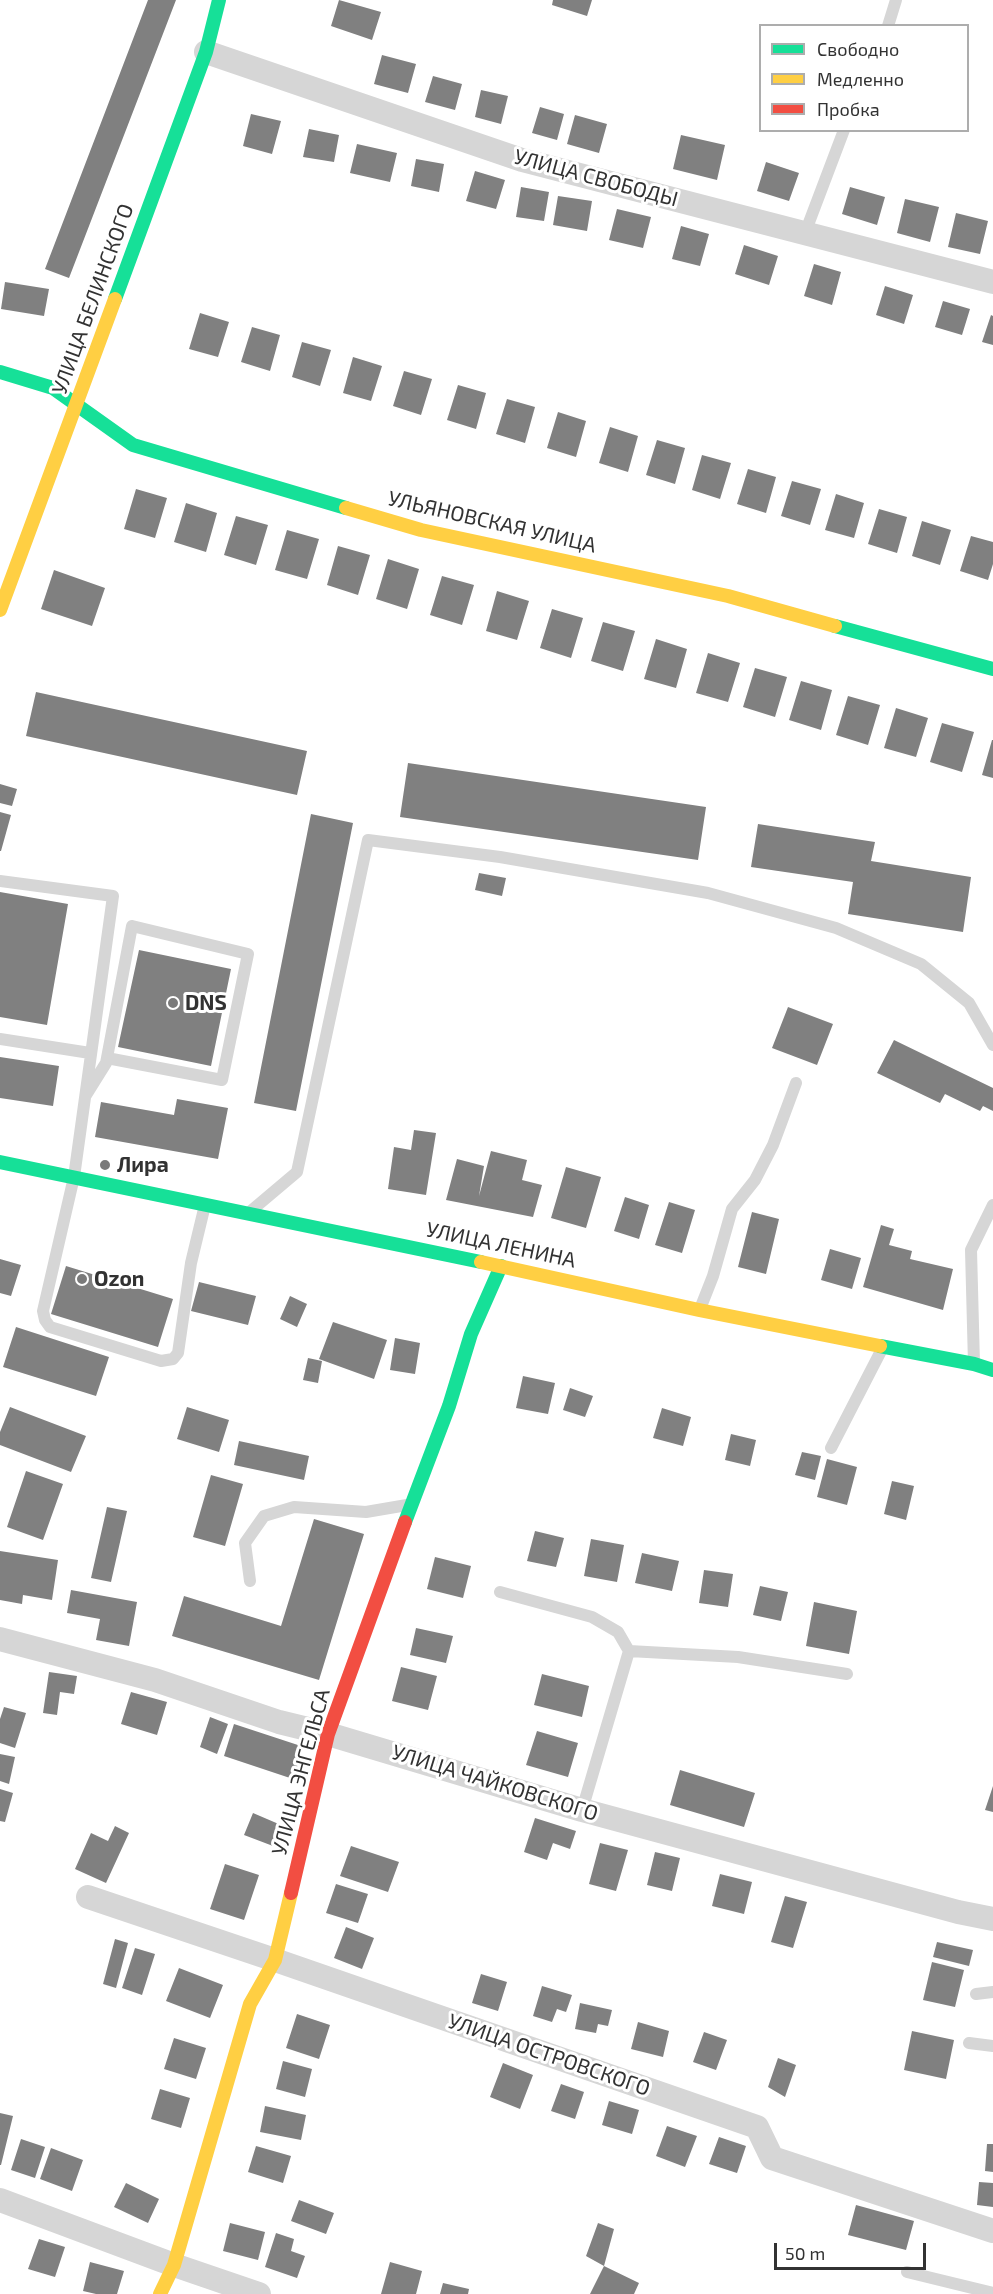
<!DOCTYPE html>
<html>
<head>
<meta charset="utf-8">
<style>
  body { margin:0 }
  #map { position:relative; width:993px; height:2294px; overflow:hidden; background:#fff; font-family:"Exo 2",sans-serif }
  canvas { display:block }
  .legend { position:absolute; left:759px; top:24px; width:210px; height:108px; box-sizing:border-box; background:#fff; border:2px solid #adadad; margin:0; padding:8px 10px; list-style:none; font-size:18px; color:#323232 }
  .legend li { display:flex; align-items:center; gap:12px; height:30px }
  .legend b { width:30px; border:2px solid #adadad }
  .scale { position:absolute; left:774px; top:2243px; width:152px; height:27px; box-sizing:border-box; border:3px solid #323232; border-top:0; padding-left:8px; font-size:18px; line-height:21px; white-space:nowrap; color:#323232; -webkit-text-stroke:4px #fff; paint-order:stroke }
</style>
</head>
<body>
<div id="map">
<canvas width="993" height="2294"></canvas>
<ul class="legend">
<li><b style="height:8px;background:#16e098"></b>Свободно</li>
<li><b style="height:8px;background:#ffcf43"></b>Медленно</li>
<li><b style="height:8px;background:#f24e42"></b>Пробка</li>
</ul>
<div class="scale">50 m</div>
</div>
<script>
const c = document.querySelector('canvas').getContext('2d');
c.lineJoin = 'round';
function fillPath(path, color) { c.fillStyle = color; c.fill(path, 'evenodd'); }
function trace(path, color, width, dash) { c.strokeStyle = color; c.lineWidth = width; c.lineCap = dash ? 'butt' : 'round'; c.setLineDash(dash || []); c.stroke(path); }
function write(font, color, halo, rows, align = 'center') {
  c.font = font + ' "Exo 2",sans-serif'; c.lineWidth = 6; c.setLineDash([]); c.textBaseline = 'middle'; c.strokeStyle = halo; c.fillStyle = color; for (const [text, x, y, turn = 0] of rows) {
    c.save(); c.translate(x, y); c.rotate((+turn || 0) * Math.PI / 180); c.textAlign = isNaN(turn) ? turn : align; if (halo) c.strokeText(text, 0, 0); c.fillText(text, 0, 0); c.restore();
  }
}
fillPath(new Path2D(`
  M148 0H176L69 278 45 269Z
  M339 0 381 12 372 40 331 26Z
  M553 0H592L587 16 552 5Z
  M382 55 416 64 408 93 374 84Z
  M433 76 462 84 455 110 425 102Z
  M481 90 508 96 501 124 475 117Z
  M540 107 564 114 557 140 532 133Z
  M251 114 281 121 272 154 243 146Z
  M575 115 607 124 599 153 567 144Z
  M309 129 339 135 334 162 303 157Z
  M681 135 725 145 717 180 673 169Z
  M357 144 397 153 390 182 350 173Z
  M416 159 444 164 439 192 411 186Z
  M766 162 799 173 789 201 757 191Z
  M475 171 505 180 496 209 466 201Z
  M521 187 549 192 544 221 516 217Z
  M850 187 885 197 877 225 842 214Z
  M558 196 592 201 587 231 553 225Z
  M905 199 939 207 930 242 897 233Z
  M617 209 651 217 643 248 609 240Z
  M956 213 988 221 980 254 948 247Z
  M681 226 709 234 700 266 672 259Z
  M744 245 778 256 769 285 735 274Z
  M814 264 841 272 832 305 804 296Z
  M5 282 49 289 44 316 1 309Z
  M885 286 913 295 904 324 876 315Z
  M943 301 970 309 962 335 935 327Z
  M200 313 229 322 218 357 189 349Z
  M991 315 993 316V345L982 342Z
  M252 327 280 335 270 371 241 362Z
  M302 342 331 350 320 386 292 377Z
  M353 357 382 366 371 401 343 393Z
  M404 371 432 379 421 415 393 406Z
  M458 385 486 393 476 429 447 420Z
  M507 399 535 407 525 443 496 434Z
  M558 412 586 421 576 457 547 448Z
  M610 427 638 436 628 472 599 463Z
  M657 440 685 448 675 484 646 475Z
  M702 455 731 463 720 499 692 490Z
  M748 469 776 477 766 513 737 504Z
  M792 481 821 489 810 525 781 516Z
  M136 489 167 498 155 538 124 529Z
  M836 494 864 503 854 538 825 530Z
  M186 503 217 513 206 552 174 542Z
  M879 509 907 517 897 553 868 544Z
  M236 516 268 525 256 565 224 555Z
  M922 521 951 530 940 565 912 556Z
  M287 530 319 539 307 579 275 570Z
  M971 536 993 542V564L988 580 960 571Z
  M338 546 370 555 358 595 327 585Z
  M388 559 419 569 407 609 376 599Z
  M54 570 105 588 92 626 41 609Z
  M442 576 474 585 462 625 430 615Z
  M497 591 529 601 517 640 486 631Z
  M552 609 583 618 571 658 540 648Z
  M603 622 635 631 623 671 591 661Z
  M656 639 687 649 676 688 644 679Z
  M708 653 740 663 728 702 696 693Z
  M755 668 787 677 775 717 743 707Z
  M801 681 832 690 821 730 789 720Z
  M36 692 307 751 297 795 26 736Z
  M848 696 880 705 868 745 836 735Z
  M896 708 928 718 916 757 884 748Z
  M942 723 974 732 962 772 930 762Z
  M992 740H993V778L982 775Z
  M408 763 706 807 698 860 400 817Z
  M0 784 17 789 12 806 0 803Z
  M0 812 11 815 1 851H0Z
  M311 814 353 823 296 1111 254 1103Z
  M758 824 875 842 871 861 971 877 963 932 848 914 853 882 751 867Z
  M479 873 506 878 502 896 475 890Z
  M0 892 68 904 47 1025 0 1017Z
  M139 950 231 969 211 1066 118 1047Z
  M788 1007 833 1024 817 1065 772 1048Z
  M894 1040 993 1088V1111L983 1106 980 1111 945 1094 940 1103 877 1073Z
  M0 1057 59 1066 53 1106 0 1098Z
  M177 1099 228 1108 218 1159 95 1137 101 1102 174 1115Z
  M414 1130 436 1133 426 1195 388 1189 394 1147 411 1150Z
  M491 1151 527 1160 522 1180 542 1185 533 1217 446 1200 457 1159 484 1166 479 1196Z
  M566 1167 601 1177 586 1228 551 1218Z
  M625 1197 649 1205 639 1239 614 1231Z
  M669 1202 695 1210 682 1253 655 1245Z
  M752 1212 779 1219 766 1274 738 1267Z
  M881 1225 894 1229 889 1245 912 1251 910 1259 953 1269 943 1310 863 1287Z
  M830 1249 861 1258 852 1289 821 1280Z
  M0 1259 21 1265 11 1296 0 1293Z
  M66 1266 173 1299 158 1347 51 1314Z
  M199 1282 256 1296 248 1325 191 1311Z
  M290 1296 307 1304 297 1327 280 1319Z
  M333 1322 387 1340 374 1379 319 1359Z
  M16 1327 109 1357 96 1396 3 1367Z
  M395 1338 420 1343 415 1374 390 1370Z
  M308 1358 322 1361 318 1383 303 1380Z
  M523 1376 555 1383 548 1414 516 1408Z
  M570 1388 593 1396 585 1417 563 1410Z
  M10 1407 86 1436 71 1472 0 1445V1432Z
  M187 1407 229 1420 219 1452 177 1439Z
  M662 1408 691 1417 683 1446 653 1438Z
  M731 1434 756 1440 750 1466 725 1460Z
  M239 1441 309 1456 304 1480 234 1465Z
  M802 1452 821 1456 815 1480 795 1475Z
  M827 1459 857 1467 847 1505 817 1497Z
  M26 1471 63 1484 43 1540 7 1527Z
  M211 1475 243 1484 225 1546 193 1537Z
  M892 1481 914 1486 906 1520 884 1514Z
  M107 1507 127 1511 111 1582 91 1578Z
  M314 1519 364 1534 319 1680 172 1636 184 1596 281 1626Z
  M535 1531 564 1538 556 1567 527 1561Z
  M591 1539 624 1545 617 1582 584 1576Z
  M0 1551 58 1560 52 1600 23 1595 22 1604 0 1600Z
  M642 1553 679 1561 672 1591 635 1583Z
  M435 1557 471 1566 463 1598 427 1589Z
  M704 1570 733 1574 728 1607 699 1603Z
  M760 1586 788 1592 781 1621 753 1615Z
  M71 1590 137 1602 129 1646 96 1640 100 1619 67 1613Z
  M814 1602 857 1611 849 1654 806 1646Z
  M416 1628 453 1636 446 1663 410 1655Z
  M401 1667 437 1676 428 1710 392 1701Z
  M49 1672 77 1676 74 1694 60 1692 57 1715 43 1713Z
  M542 1674 589 1686 582 1717 534 1705Z
  M131 1692 167 1702 157 1735 121 1724Z
  M4 1707 26 1713 15 1748 0 1743V1719Z
  M210 1717 228 1724 217 1754 200 1747Z
  M234 1724 304 1747 293 1779 224 1756Z
  M537 1731 578 1743 568 1777 526 1765Z
  M0 1754 15 1757 9 1784 0 1781Z
  M680 1770 755 1793 744 1827 670 1805Z
  M993 1786V1812L985 1810Z
  M0 1789 13 1793 5 1822 0 1821Z
  M253 1813 281 1825 273 1846 244 1835Z
  M535 1818 576 1831 570 1849 553 1843 547 1860 524 1852Z
  M115 1826 129 1833 106 1883 75 1869 91 1833 108 1841Z
  M600 1843 628 1850 616 1891 589 1884Z
  M351 1846 399 1862 388 1892 340 1876Z
  M655 1852 680 1858 672 1891 647 1885Z
  M225 1864 259 1875 244 1920 210 1909Z
  M720 1874 752 1882 744 1914 712 1906Z
  M336 1884 368 1894 358 1923 326 1913Z
  M785 1896 807 1902 793 1948 771 1942Z
  M346 1927 374 1938 362 1969 334 1958Z
  M115 1939 128 1943 116 1988 103 1984Z
  M937 1942 973 1950 969 1966 933 1957Z
  M135 1948 155 1954 142 1995 122 1988Z
  M932 1962 964 1970 955 2007 923 2000Z
  M179 1968 223 1985 210 2018 166 2001Z
  M481 1974 507 1982 498 2011 472 2003Z
  M542 1986 572 1995 566 2012 557 2009 552 2022 533 2016Z
  M580 2003 612 2010 608 2026 598 2024 596 2033 575 2029Z
  M297 2014 330 2025 319 2059 286 2048Z
  M638 2022 669 2031 663 2057 631 2049Z
  M912 2031 954 2040 946 2079 904 2070Z
  M704 2032 727 2040 716 2070 693 2062Z
  M174 2038 206 2048 196 2079 164 2069Z
  M778 2058 796 2065 785 2097 768 2087Z
  M283 2061 312 2069 305 2097 276 2089Z
  M503 2063 533 2075 520 2109 490 2097Z
  M561 2084 584 2092 575 2119 551 2111Z
  M160 2089 190 2098 181 2128 151 2119Z
  M609 2101 639 2110 632 2134 602 2125Z
  M265 2106 306 2115 301 2140 260 2132Z
  M0 2113 13 2116 1 2165H0Z
  M667 2126 697 2136 685 2167 656 2156Z
  M719 2137 746 2146 737 2173 709 2164Z
  M21 2139 45 2147 35 2178 11 2170Z
  M987 2144H993V2172L985 2171Z
  M256 2146 291 2156 283 2183 248 2172Z
  M51 2148 83 2160 72 2191 40 2179Z
  M979 2182 993 2183V2207L977 2205Z
  M126 2183 159 2199 148 2223 114 2207Z
  M299 2200 334 2213 326 2234 291 2221Z
  M856 2205 914 2221 906 2250 848 2235Z
  M230 2223 265 2232 258 2260 223 2251Z
  M598 2223 614 2229 604 2266 639 2283 634 2294H590L604 2266 586 2256Z
  M276 2233 294 2239 291 2251 305 2256 297 2278 265 2267Z
  M39 2239 65 2247 55 2277 28 2269Z
  M90 2262 124 2271 117 2294H96L83 2291Z
  M390 2262 422 2271 416 2294H381Z
  M443 2283 469 2289 468 2294H440Z`), '#808080');
trace(new Path2D(`
  M888 26 896 0
  M805 233 844 130
  M0 881 113 896 74 1177 43 1311 45 1320 50 1327 161 1361 173 1359 178 1353 191 1263 205 1205
  M0 1039 90 1053
  M86 1095 106 1063 132 926 248 954 222 1080 107 1058
  M252 1210 297 1172 368 840 500 857 708 893 836 928 921 964 969 1003 993 1045
  M700 1309 713 1276 732 1209 755 1180 773 1145 796 1083
  M974 1364 971 1250 993 1205
  M831 1448 882 1349
  M250 1581 245 1543 264 1516 294 1507 366 1512 407 1505
  M500 1592 592 1617 618 1632 629 1651
  M582 1810 629 1651 738 1657 847 1674
  M976 1994 993 1992
  M969 2043 993 2046
  M907 2272 993 2293`), '#d6d6d6', 12);
trace(new Path2D(`
  M206 52 522 160 993 282
  M0 1639 155 1680 279 1722 328 1734 582 1810 958 1912 993 1919
  M88 1897 275 1960 757 2127 772 2158 993 2231
  M0 2200 174 2265 259 2294`), '#d6d6d6', 24);
trace(new Path2D(`
  M115 299 206 52 219 0
  M0 372 53 388 133 445 346 508
  M835 626 993 669
  M0 1162 481 1262
  M880 1346 974 1364 993 1370
  M405 1522 449 1406 471 1334 501 1266`), '#16e098', 14);
trace(new Path2D(`
  M346 508 421 530 728 596 835 626
  M0 610 115 299
  M481 1262 699 1310 880 1346
  M160 2294 174 2265 250 2004 275 1960 291 1893`), '#ffcf43', 14);
trace(new Path2D(`
  M291 1893 328 1734 405 1522`), '#f24e42', 14);
for (const [x, y, r, color] of [
  [173,1003,6,"#7a7a7a"],
  [105,1165,6,"#7a7a7a"],
  [82,1279,6,"#7a7a7a"]
]) { const dot = new Path2D(); dot.arc(x, y, r, 0, 2 * Math.PI); c.fillStyle = color; c.fill(dot); trace(dot, '#fff', 2); }
write('21px', '#323232', '#fff', [
  ["УЛИЦА СВОБОДЫ",596,178,15],
  ["УЛИЦА БЕЛИНСКОГО",93,299,-70],
  ["УЛЬЯНОВСКАЯ УЛИЦА",492,522,13],
  ["УЛИЦА ЛЕНИНА",501,1245,12],
  ["УЛИЦА ЭНГЕЛЬСА",301,1772,-75],
  ["УЛИЦА ЧАЙКОВСКОГО",495,1783,17],
  ["УЛИЦА ОСТРОВСКОГО",549,2055,19]
]);
write('bold 21px', '#323232', '#fff', [
  ["DNS",185,1003],
  ["Лира",117,1165],
  ["Ozon",94,1279]
], 'left');
</script>
</body>
</html>
